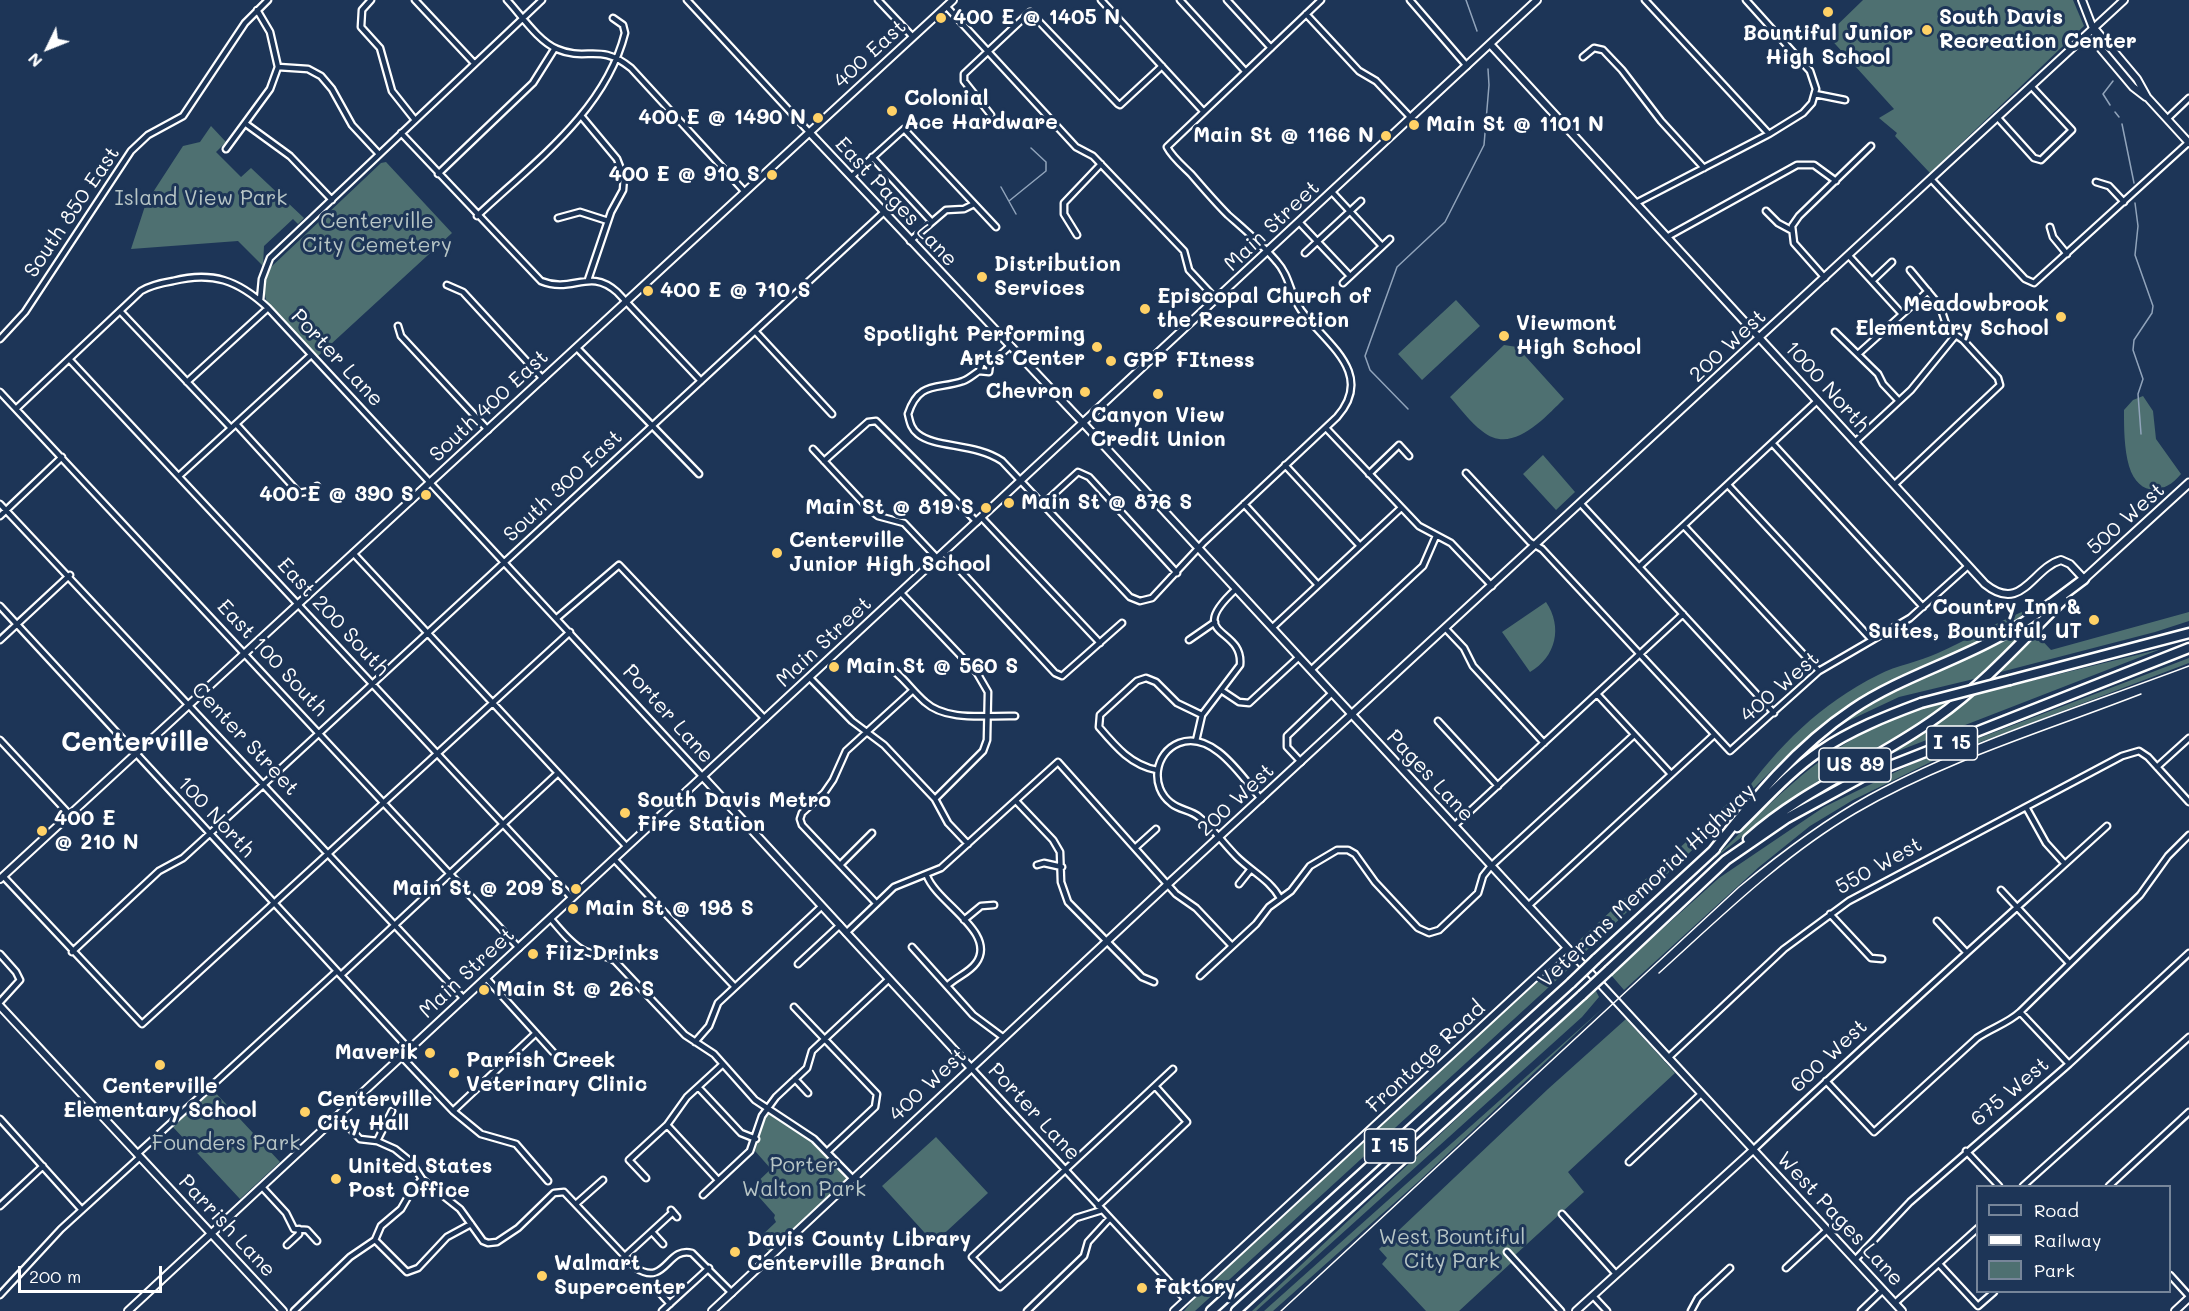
<!DOCTYPE html>
<html>
<head>
<meta charset="utf-8">
<style>
  body { margin:0 }
  #map { position:relative; width:2189px; height:1311px; overflow:hidden; background:#1d3557; font-family:Mali,sans-serif }
  canvas { display:block }
  .legend { position:absolute; left:1976px; top:1185px; width:195px; height:108px; box-sizing:border-box; background:#1d3557; border:2px solid #77869a; margin:0; padding:8px 10px; list-style:none; font-size:18px; color:#fff }
  .legend li { display:flex; align-items:center; gap:12px; height:30px }
  .legend b { width:30px; border:2px solid #77869a }
  .north { position:absolute; left:18px; top:18px; width:60px; height:60px; -webkit-text-stroke:4px #1d3557; paint-order:stroke; rotate:227deg; font-size:16px; font-weight:700; line-height:24px; text-align:center; color:#fff }
  .north::after { content:''; display:block; margin:auto; width:21px; height:27px; background:#fff; clip-path:polygon(50% 0,100% 100%,50% 72%,0 100%) }
  .scale { position:absolute; left:18px; top:1266px; width:144px; height:27px; box-sizing:border-box; border:3px solid #fff; border-top:0; padding-left:8px; font-size:18px; line-height:21px; white-space:nowrap; color:#fff; -webkit-text-stroke:4px #1d3557; paint-order:stroke }
</style>
</head>
<body>
<div id="map">
<canvas width="2189" height="1311"></canvas>
<ul class="legend">
<li><b style="height:8px;background:#1d3557"></b>Road</li>
<li><b style="height:8px;background:#fff"></b>Railway</li>
<li><b style="height:16px;background:#4e7071"></b>Park</li>
</ul>
<div class="north">N</div>
<div class="scale">200 m</div>
</div>
<script>
const c = document.querySelector('canvas').getContext('2d');
c.lineJoin = 'round';
function fillPath(path, color) { c.fillStyle = color; c.fill(path, 'evenodd'); }
function trace(path, color, width, dash) { c.strokeStyle = color; c.lineWidth = width; c.lineCap = dash ? 'butt' : 'round'; c.setLineDash(dash || []); c.stroke(path); }
function write(font, color, halo, rows, align = 'center') {
  c.font = font + ' Mali,sans-serif'; c.lineWidth = 6; c.setLineDash([]); c.textBaseline = 'middle'; c.strokeStyle = halo; c.fillStyle = color; for (const [text, x, y, turn = 0] of rows) {
    c.save(); c.translate(x, y); c.rotate((+turn || 0) * Math.PI / 180); c.textAlign = isNaN(turn) ? turn : align; if (halo) c.strokeText(text, 0, 0); c.fillText(text, 0, 0); c.restore();
  }
}
fillPath(new Path2D(`
  M1863 0H2073L2084 26 1930 173 1895 136 1897 133 1879 118 1894 109 1827 35Z
  M211 126 226 142 216 152 241 177 251 168 304 218 298 224 293 219 264 246 263 266 238 241 131 249 146 203 183 146 200 142Z
  M386 162 452 233 318 356 267 302C262 290 266 278 271 267L381 163Z
  M1456 300 1480 326 1422 380 1398 354Z
  M1504 345 1517 347 1564 399C1544 418 1512 456 1482 431 1470 422 1460 408 1450 397Z
  M2143 396 2153 411 2156 439 2181 474C2163 496 2138 496 2129 466 2124 448 2124 428 2124 410L2133 400Z
  M1543 455 1575 492 1556 510 1523 474Z
  M1546 602C1563 627 1556 657 1530 672L1502 632Z
  M2024 611C2014 635 1891 682 1862 699 1804 732 1758 785 1710 833 1668 874 1624 914 1582 955L1573 946 1737 795 1741 798C1778 746 1820 704 1878 675 1897 665 1919 662 1938 653 1967 640 1995 623 2024 611Z
  M2189 612V621L2155 632 1993 674 2036 634 2051 650Z
  M2011 635 2017 642 1978 678 1899 697 1833 728 1886 696Z
  M2161 649 1875 760 1933 726 1970 696Z
  M2189 658V663L1941 757 1853 800 1810 826 1759 867 1624 990 1611 975 1719 878 1824 807 1914 763Z
  M1955 699C1915 731 1872 748 1829 774 1788 799 1751 830 1714 859 1791 782 1844 725 1955 699Z
  M1563 957 1573 965 1195 1311H1184L1195 1298Z
  M1595 989 1599 997 1582 1017 1256 1311H1252Z
  M1603 1008 1420 1180 1273 1311H1264Z
  M1626 1019 1675 1073 1568 1172 1584 1192 1515 1255 1511 1263 1459 1311H1426L1382 1264 1387 1258 1379 1249 1548 1089Z
  M213 1090 280 1162 240 1199 172 1126Z
  M767 1109 814 1139 852 1178 772 1255 758 1239 776 1222 774 1218 775 1215 751 1188 771 1169 755 1151Z
  M936 1137 988 1193 934 1243 882 1186Z`), '#4e7071');
trace(new Path2D(`
  M1466 0 1477 31
  M2110 105 2103 94 2113 81
  M2115 112 2119 117
  M2122 124 2134 183
  M1001 187 1016 214
  M1009 201 1046 171V162L1031 148
  M2135 203 2138 226 2135 255 2153 306 2152 313 2134 340 2133 350 2143 379 2138 394 2141 434
  M1408 409 1370 370 1365 356 1397 267 1445 222 1484 145 1489 85 1488 69`), '#91a4bb', 1.5);
const street = new Path2D(`
  M371 0 362 10 361 27 380 48 392 91 415 120
  M415 0 474 63
  M507 0C521 15 538 41 557 49 587 62 599 42 631 68L745 192
  M687 0 810 133
  M878 0 913 37
  M1101 0 1203 111
  M1180 0 1245 71
  M1227 0 1271 48
  M1410 0 1467 66
  M1645 0 1769 134
  M946 6 1076 147 1093 156 1184 251 1189 270 1217 300
  M257 10 270 32 278 67 308 69 321 76 332 89 352 125 379 154
  M1306 14 1359 71 1376 81 1411 118
  M1583 57 1594 48 1603 50 1622 70 1661 121 1704 168
  M1815 94 1845 100
  M991 115 964 81V74L1030 12 1118 104 1120 105 1162 66
  M582 117 617 159 624 177 623 190 611 212 588 280
  M1997 117 2034 158 2041 160 2072 130 2031 86
  M2167 119 2189 98
  M246 124 290 156 332 200
  M401 133 541 281C573 294 589 267 617 292L701 381
  M226 149 270 89 278 67
  M872 157 931 221
  M438 174 533 83 555 48
  M851 177 904 129 996 227
  M1931 179 2025 279 2034 283 2189 142
  M2096 182 2109 186 2124 202
  M1332 192 1382 246
  M1636 203 1769 134 1803 113 1812 103 1816 89 1810 71 1746 0
  M1766 211 1778 223 1791 230
  M477 216C533 163 605 112 625 33L623 25 613 18
  M558 218 580 212 608 221
  M1299 222 1350 276
  M2050 227 2053 237 2067 254
  M1077 235 1064 214V203L1101 164
  M1667 237 1797 165H1814L1836 181
  M910 241 946 210 964 209 974 204
  M1305 253 1361 201
  M1849 256 1902 314
  M1825 278 1794 243 1792 226 1799 216 1871 146
  M1872 281 1892 262
  M1343 283 1390 239
  M447 285 463 292 543 379
  M260 300 262 279 270 258 542 0
  M120 311 231 428
  M398 326 401 336 488 430
  M755 331 832 414
  M1835 332 1878 374 1883 384 1899 401
  M0 339 25 312 131 151 148 135 183 116 245 23 268 0
  M577 348 699 474
  M1858 354 1928 291
  M69 359 572 898
  M990 364 982 362 979 371 989 372 990 364 1010 346
  M979 371C974 374 969 379 963 381 938 390 919 380 908 414 910 422 911 429 918 434 935 448 976 443 1002 461L1130 597 1140 601 1152 598 1204 542 1337 417C1376 373 1325 343 1301 310 1290 295 1290 276 1277 262 1262 244 1245 230 1228 215 1215 202 1203 188 1191 174 1183 166 1172 157 1167 147L1321 0
  M187 382 268 308
  M0 392 519 948
  M17 408 141 291C151 285 161 283 173 281 212 271 238 280 268 308L703 777
  M236 424 299 493 310 491 317 486
  M1326 428 1419 526 1451 543 1492 586
  M1855 442 1911 390 1955 336
  M1772 443 1923 607
  M813 449 870 510 878 516 904 523 938 559
  M824 461 868 422 876 421 977 522
  M1285 465 1360 546
  M1466 473 1530 542 1542 549 1730 751 1819 671 1910 618 1968 566
  M1369 474 1399 445 1409 456
  M179 476 311 355
  M1728 485 1872 640
  M1894 485 2000 385 1998 378 1963 340 1948 330 1940 306 1910 270
  M0 504 464 999
  M1043 504 1078 472 1089 477 1177 573
  M1244 504 1318 585
  M1581 504 1774 713
  M0 516 62 457
  M982 518 1100 643
  M1684 526 1819 671
  M353 553 627 847
  M944 553 1055 673 1062 676 1122 623
  M1639 567 1817 401
  M901 593 977 673 988 692 987 740 983 751 935 799
  M0 606 409 1049
  M557 618 619 565 765 719
  M1272 628 1401 508
  M1446 629 1464 648 1473 666 1544 743
  M0 640 70 575
  M1189 640 1215 622
  M884 664C901 673 910 689 925 702 947 722 987 715 1015 716
  M1311 670 1423 566 1436 536
  M810 678 852 721 884 745 935 799 948 823 968 844
  M1221 690 1239 702 1249 703 1299 657
  M1597 694 1671 774
  M1438 721 1498 786
  M0 740 69 814
  M1196 741 1202 715 1240 665C1244 626 1183 638 1236 589
  M1301 762 1287 747V736L1332 693
  M2157 767 2189 738
  M1157 770C1131 765 1116 747 1099 727L1100 715 1137 681 1146 678 1156 682 1177 703 1202 715
  M1261 799C1242 777 1213 730 1179 743 1154 753 1150 787 1171 803 1179 810 1191 810 1199 817 1213 828 1224 844 1237 857 1251 871 1270 880 1280 898
  M1016 801 1053 840 1060 852 1061 882 1068 902 1142 977 1154 982
  M2026 807 2046 843 2065 864
  M1454 826 1683 614
  M1135 848 1156 829
  M614 859 735 987
  M840 865 872 833
  M1037 865 1044 863 1062 867
  M3 876 142 1024 570 632
  M927 876C937 903 998 933 976 963 969 973 956 977 947 986
  M1239 884 1251 869
  M2001 890 2068 962
  M876 903 802 825 800 819 802 813 824 793 833 780 846 751 913 690
  M1528 906 1714 735
  M1830 914 1871 958 1882 959
  M550 918C560 929 570 943 583 950 594 956 605 954 615 961L685 1035 714 1054 755 1100 814 1139 852 1178
  M964 920 981 906 994 905
  M1937 921 1966 952
  M846 933 894 887 941 868 1058 762 1176 894 1196 908 1232 946
  M912 947 973 1015 1004 1038
  M72 952 159 871 183 858 264 784 884 212
  M0 954 16 972 20 980 0 1002
  M798 964 840 925
  M341 975 558 773
  M1200 976 1256 924 1269 907 1291 891 1310 866 1337 850H1348L1355 854 1375 882 1418 928 1429 933 1439 930 1478 893 1483 876 1491 866 1634 735
  M486 978 553 1052
  M794 1007 877 1094 875 1107 827 1152
  M2020 1012 2069 1064
  M695 1042 709 1026 718 1003 822 906
  M401 1056 453 1111 481 1134 516 1144 548 1181
  M1668 1058 1784 949 1849 901 2122 756 2139 751 2148 757 2189 802
  M971 1068 1186 1300
  M795 1079 808 1093
  M1826 1081 1874 1132 1977 1038C1991 1028 2007 1024 2020 1012L2140 895 2168 856 2189 835
  M698 1087 741 1133 756 1139
  M453 1111 536 1033
  M338 1116 360 1139 377 1141 395 1149 411 1162 422 1179 460 1209 483 1241 488 1243 497 1242 518 1228 554 1193 564 1192 636 1268C666 1287 667 1246 692 1253L732 1293
  M0 1119 82 1210
  M667 1125 718 1180
  M377 1141 392 1111
  M1753 1150C1869 1040 1988 934 2107 826
  M1966 1151 1999 1186
  M137 1154 337 971
  M1629 1162 1701 1094
  M646 1178 629 1160 667 1125 687 1097 723 1064
  M2023 1186 2189 1037
  M2109 1186 2189 1112
  M262 1187 286 1213 294 1229 307 1230 317 1241
  M703 1195 750 1151 762 1116 776 1097 807 1068 812 1051 889 979
  M577 1203 603 1180
  M0 1206 43 1166
  M1098 1206 1187 1122 1155 1086
  M671 1210 677 1217
  M1102 1210 1076 1218 1000 1287 972 1257 1173 1069
  M1562 1214 1616 1274
  M652 1232 663 1244
  M375 1240 407 1272 418 1268 447 1237 471 1224
  M287 1245 299 1234V1229
  M1507 1252 1561 1311
  M625 1256 673 1212
  M1855 1260 1910 1202 2069 1064 2189 953
  M1939 1264 1978 1306 1994 1292
  M1786 1268 1827 1230
  M2170 1275 2189 1296
  M660 1293 670 1304
  M0 1295 61 1229 140 1157
  M1593 1296 1607 1311
  M1895 1303 1978 1228
  M294 1311 350 1257 375 1240 381 1226 401 1209 412 1190 422 1179
  M662 1311 709 1268
  M1027 1311 1084 1256 1088 1242 1110 1218
  M1691 1311 1698 1298 1730 1268
  M1861 1311 1883 1290`);
const secondary = new Path2D(`
  M2082 0 2101 49 2133 87 2146 97
  M2094 28 2137 79 2147 97 2189 143
  M1490 44 1985 584C2022 614 2032 568 2061 560L2070 564 2084 579
  M810 133 1084 424 1902 1311
  M703 777 971 1068
  M0 879 953 0
  M0 1006 283 1311
  M128 1311 1537 0
  M712 1311 1168 884 2124 0
  M1174 1311 1567 948
  M1576 1311 1753 1150
  M2175 1311 2189 1298`);
const primary = new Path2D(`
  M2084 579 2189 483`);
const highway = new Path2D(`
  M2010 680 2189 633
  M1737 827C1764 801 1789 772 1820 751 1851 730 1886 716 1921 703
  M1748 839C1804 788 1875 762 1936 718 1983 685 2023 640 2063 600
  M1712 852C1754 799 1796 747 1853 709 1896 680 1948 664 1993 640 2026 623 2055 601 2084 579
  M1596 959 1715 849
  M1609 970 1726 860 1787 818 1862 777 2189 648
  M1211 1311 1571 983
  M1236 1311 1582 995`);
trace(street, '#fff', 9);
trace(secondary, '#fff', 10);
trace(primary, '#fff', 11);
trace(highway, '#fff', 13);
trace(street, '#1d3557', 4.5);
trace(secondary, '#1d3557', 6);
trace(primary, '#1d3557', 7);
trace(highway, '#1d3557', 8);
trace(new Path2D(`
  M1659 973C1722 916 1783 856 1856 813 1945 761 2046 731 2141 694
  M1281 1311 1739 887C1780 853 1822 821 1869 795 1969 741 2083 706 2189 666`), '#fff', 1.5);
const highwayBridge = new Path2D(`
  M1921 703 2010 680
  M1571 983 1596 959
  M1582 995 1609 970`);
trace(highwayBridge, '#fff', 13, []);
trace(highwayBridge, '#1d3557', 8);
for (const [x, y, r, color] of [
  [1828,12,6,"#ffd166"],
  [941,18,6,"#ffd166"],
  [1927,30,6,"#ffd166"],
  [892,111,6,"#ffd166"],
  [818,118,6,"#ffd166"],
  [1414,125,6,"#ffd166"],
  [1386,136,6,"#ffd166"],
  [772,175,6,"#ffd166"],
  [982,277,6,"#ffd166"],
  [648,291,6,"#ffd166"],
  [1145,309,6,"#ffd166"],
  [2061,317,6,"#ffd166"],
  [1504,336,6,"#ffd166"],
  [1097,347,6,"#ffd166"],
  [1111,361,6,"#ffd166"],
  [1085,392,6,"#ffd166"],
  [1158,394,6,"#ffd166"],
  [426,495,6,"#ffd166"],
  [1009,503,6,"#ffd166"],
  [986,508,6,"#ffd166"],
  [777,553,6,"#ffd166"],
  [2094,620,6,"#ffd166"],
  [834,667,6,"#ffd166"],
  [625,813,6,"#ffd166"],
  [42,831,6,"#ffd166"],
  [576,889,6,"#ffd166"],
  [573,909,6,"#ffd166"],
  [533,954,6,"#ffd166"],
  [484,990,6,"#ffd166"],
  [430,1053,6,"#ffd166"],
  [160,1065,6,"#ffd166"],
  [454,1073,6,"#ffd166"],
  [305,1112,6,"#ffd166"],
  [336,1179,6,"#ffd166"],
  [735,1252,6,"#ffd166"],
  [542,1276,6,"#ffd166"],
  [1142,1288,6,"#ffd166"]
]) { const dot = new Path2D(); dot.arc(x, y, r, 0, 2 * Math.PI); c.fillStyle = color; c.fill(dot); trace(dot, '#1d3557', 2); }
for (const [x, y, w] of [
  [1952,743,51],
  [1855,765,72],
  [1390,1146,51]
]) { const box = new Path2D(); box.roundRect(x - w / 2, y - 17, w, 34, 4.5); c.fillStyle = '#1d3557'; c.fill(box); trace(box, '#fff', 1.5); }
write('bold 20px', '#fff', null, [
  ["I 15",1952,743],
  ["US 89",1855,765],
  ["I 15",1390,1146]
]);
write('bold 21px', '#fff', '#1d3557', [
  ["400 E @ 1405 N",953,18],
  ["South Davis",1939,18],
  ["Recreation Center",1939,42],
  ["Bountiful Junior",1828,34,"center"],
  ["High School",1828,58,"center"],
  ["Colonial",904,99],
  ["Ace Hardware",904,123],
  ["400 E @ 1490 N",806,118,"right"],
  ["Main St @ 1101 N",1426,125],
  ["Main St @ 1166 N",1374,136,"right"],
  ["400 E @ 910 S",760,175,"right"],
  ["Distribution",994,265],
  ["Services",994,289],
  ["400 E @ 710 S",660,291],
  ["Episcopal Church of",1157,297],
  ["the Rescurrection",1157,321],
  ["Meadowbrook",2049,305,"right"],
  ["Elementary School",2049,329,"right"],
  ["Viewmont",1516,324],
  ["High School",1516,348],
  ["Spotlight Performing",1085,335,"right"],
  ["Arts Center",1085,359,"right"],
  ["GPP FItness",1123,361],
  ["Chevron",1073,392,"right"],
  ["Canyon View",1158,416,"center"],
  ["Credit Union",1158,440,"center"],
  ["400 E @ 390 S",414,495,"right"],
  ["Main St @ 876 S",1021,503],
  ["Main St @ 819 S",974,508,"right"],
  ["Centerville",789,541],
  ["Junior High School",789,565],
  ["Country Inn &",2082,608,"right"],
  ["Suites, Bountiful, UT",2082,632,"right"],
  ["Main St @ 560 S",846,667],
  ["South Davis Metro",637,801],
  ["Fire Station",637,825],
  ["400 E",54,819],
  ["@ 210 N",54,843],
  ["Main St @ 209 S",564,889,"right"],
  ["Main St @ 198 S",585,909],
  ["Fiiz Drinks",545,954],
  ["Main St @ 26 S",496,990],
  ["Maverik",418,1053,"right"],
  ["Parrish Creek",466,1061],
  ["Veterinary Clinic",466,1085],
  ["Centerville",160,1087,"center"],
  ["Elementary School",160,1111,"center"],
  ["Centerville",317,1100],
  ["City Hall",317,1124],
  ["United States",348,1167],
  ["Post Office",348,1191],
  ["Davis County Library",747,1240],
  ["Centerville Branch",747,1264],
  ["Walmart",554,1264],
  ["Supercenter",554,1288],
  ["Faktory",1154,1288]
], 'left');
write('21px', '#fff', '#1d3557', [
  ["400 East",870,54,-43],
  ["East Pages Lane",896,202,47],
  ["South 850 East",72,212,-56],
  ["Main Street",1272,226,-43],
  ["200 West",1728,346,-43],
  ["Porter Lane",337,358,47],
  ["1000 North",1827,387,48],
  ["South 400 East",489,406,-43],
  ["South 300 East",563,486,-43],
  ["500 West",2126,519,-42],
  ["East 200 South",333,617,47],
  ["Main Street",824,642,-43],
  ["East 100 South",272,658,47],
  ["400 West",1780,687,-41],
  ["Porter Lane",668,714,48],
  ["Center Street",245,739,47],
  ["Pages Lane",1430,776,47],
  ["200 West",1236,800,-43],
  ["100 North",216,817,47],
  ["550 West",1879,866,-29],
  ["Veterans Memorial Highway",1647,886,-43],
  ["Main Street",467,973,-43],
  ["600 West",1829,1056,-43],
  ["Frontage Road",1426,1057,-43],
  ["400 West",928,1085,-43],
  ["675 West",2010,1092,-40],
  ["Porter Lane",1034,1112,47],
  ["West Pages Lane",1840,1219,47],
  ["Parrish Lane",227,1226,47]
]);
write('21px', '#b8c6c6', '#1d3557', [
  ["Island View Park",201,199],
  ["Centerville",377,222],
  ["City Cemetery",377,246],
  ["Founders Park",226,1144],
  ["Porter",804,1166],
  ["Walton Park",804,1190],
  ["West Bountiful",1452,1238],
  ["City Park",1452,1262]
]);
write('bold 27px', '#fff', '#1d3557', [
  ["Centerville",135,743]
]);
</script>
</body>
</html>
